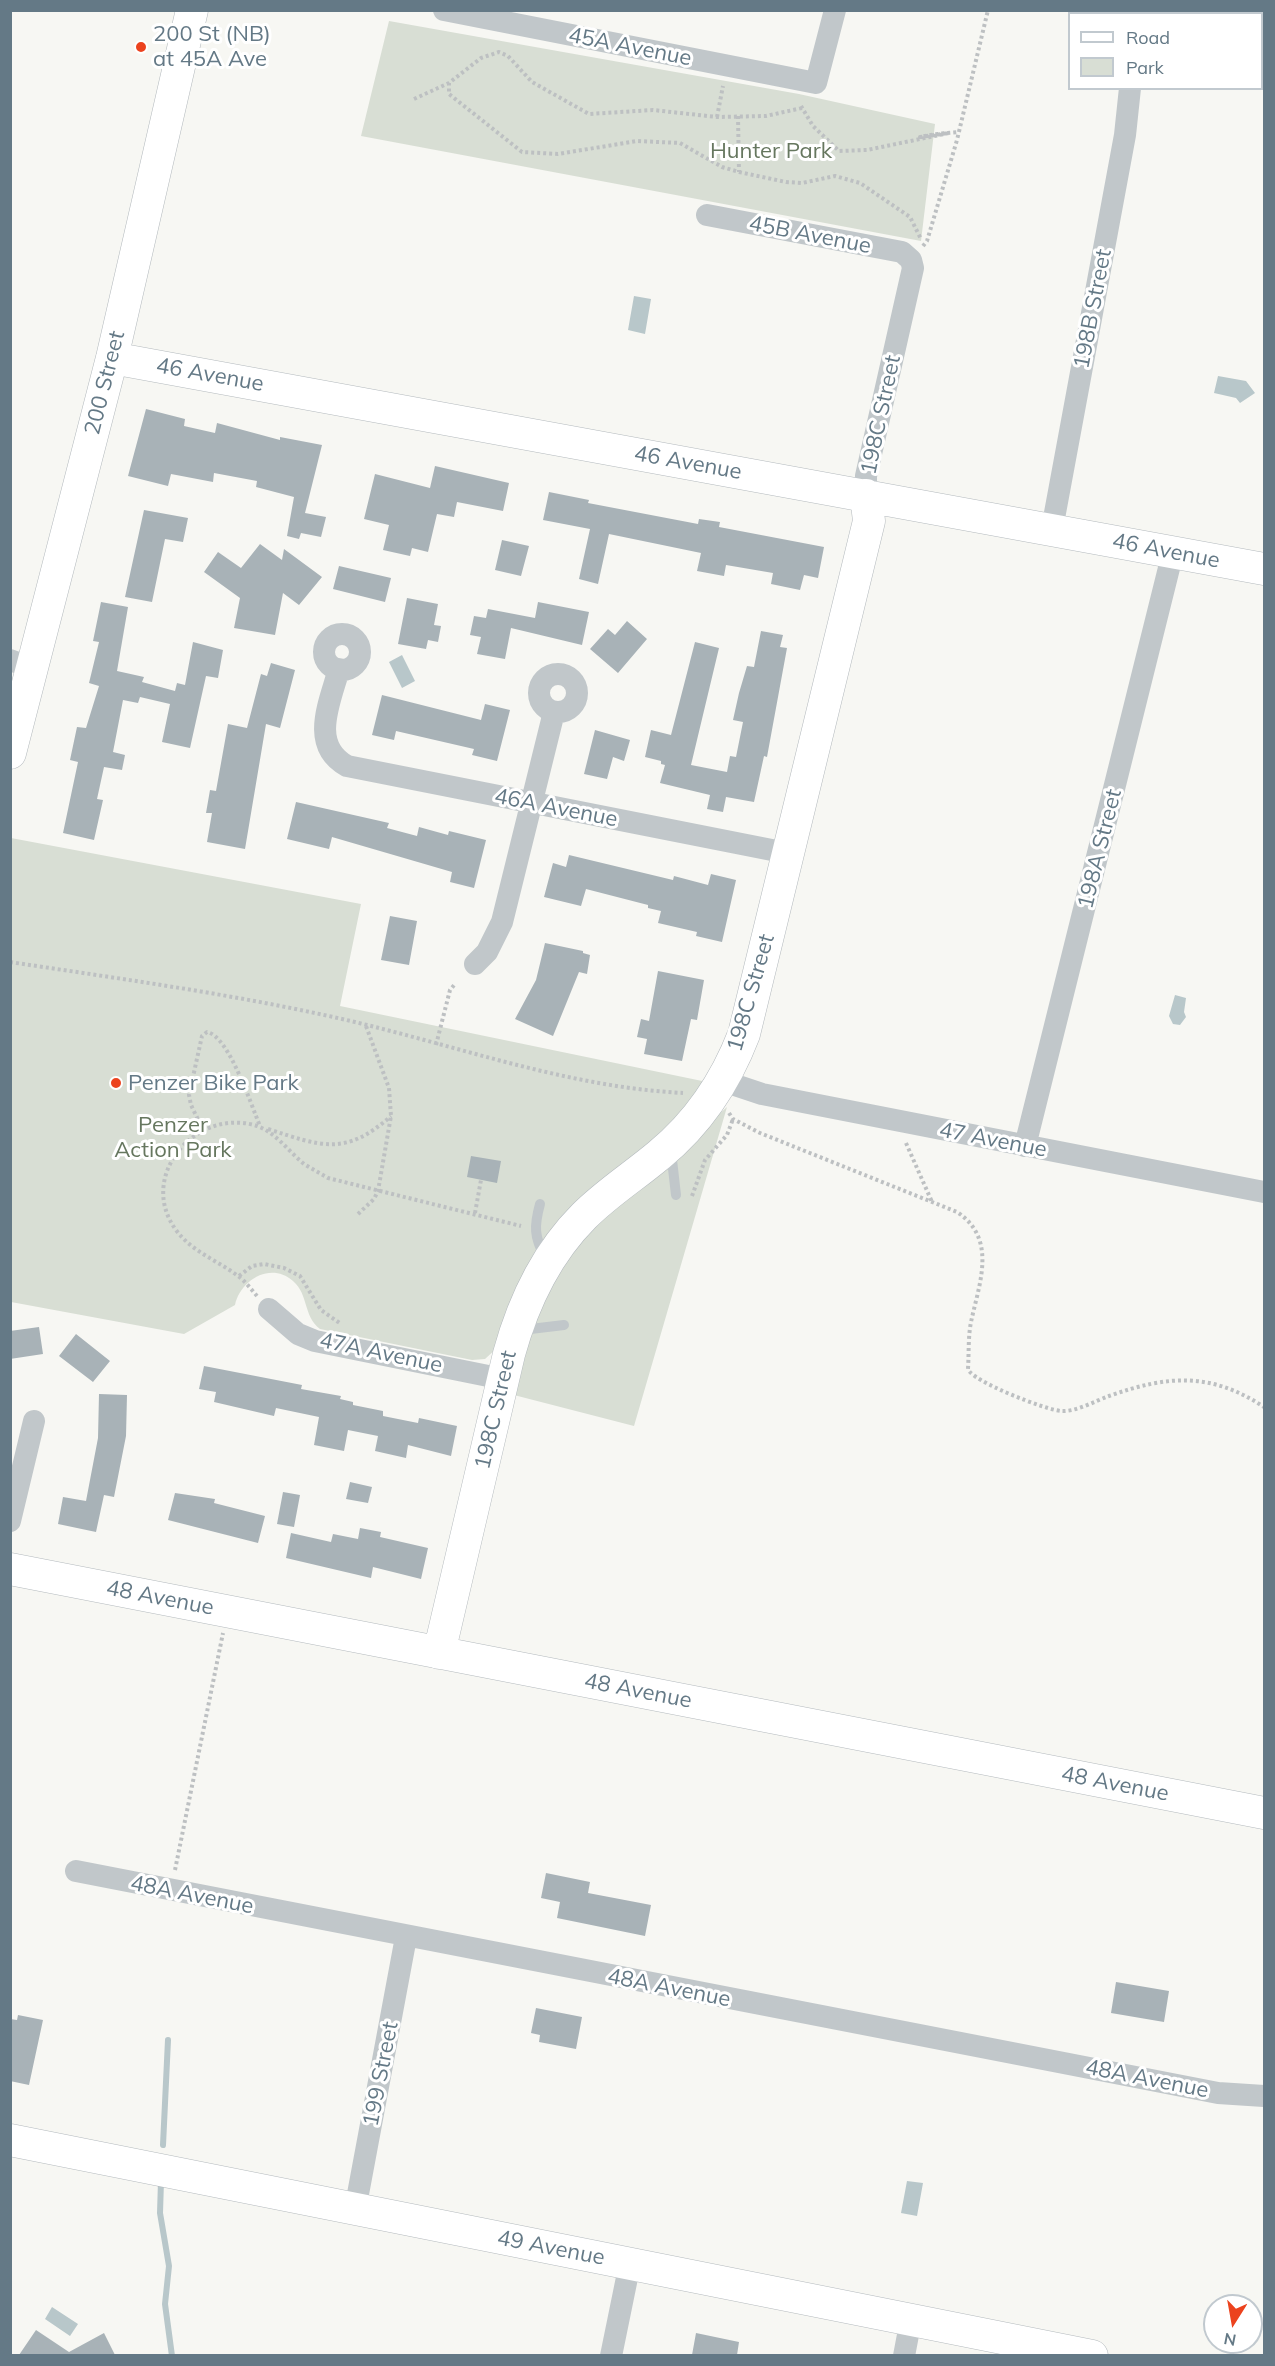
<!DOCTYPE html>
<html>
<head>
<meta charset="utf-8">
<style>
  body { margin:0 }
  #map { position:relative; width:1275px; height:2366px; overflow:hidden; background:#f7f7f3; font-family:Mulish,sans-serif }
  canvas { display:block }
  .frame { position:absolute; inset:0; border:12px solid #647986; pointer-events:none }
  .legend { position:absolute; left:1068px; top:12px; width:195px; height:78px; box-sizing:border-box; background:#fff; border:2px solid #c1c9cf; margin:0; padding:8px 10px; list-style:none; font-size:18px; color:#647986 }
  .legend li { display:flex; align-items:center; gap:12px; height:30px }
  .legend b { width:30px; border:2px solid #c1c9cf }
  .north { position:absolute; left:1203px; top:2294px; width:60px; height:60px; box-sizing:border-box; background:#fff; border:2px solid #c1c9cf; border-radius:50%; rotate:191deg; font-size:16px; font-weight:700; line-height:24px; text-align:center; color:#647986 }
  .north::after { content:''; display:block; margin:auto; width:21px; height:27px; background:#ec431e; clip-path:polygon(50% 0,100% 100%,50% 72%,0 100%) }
</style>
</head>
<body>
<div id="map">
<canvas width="1275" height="2366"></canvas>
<div class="frame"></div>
<ul class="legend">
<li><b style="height:8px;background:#fff"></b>Road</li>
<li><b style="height:16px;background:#d8ded4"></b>Park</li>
</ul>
<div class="north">N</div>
</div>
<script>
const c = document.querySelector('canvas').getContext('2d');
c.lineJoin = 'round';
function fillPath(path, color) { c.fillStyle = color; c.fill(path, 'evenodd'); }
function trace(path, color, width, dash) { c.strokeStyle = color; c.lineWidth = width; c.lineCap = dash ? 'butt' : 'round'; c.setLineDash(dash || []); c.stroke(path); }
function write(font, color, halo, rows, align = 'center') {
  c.font = font + ' Mulish,sans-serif'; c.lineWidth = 6; c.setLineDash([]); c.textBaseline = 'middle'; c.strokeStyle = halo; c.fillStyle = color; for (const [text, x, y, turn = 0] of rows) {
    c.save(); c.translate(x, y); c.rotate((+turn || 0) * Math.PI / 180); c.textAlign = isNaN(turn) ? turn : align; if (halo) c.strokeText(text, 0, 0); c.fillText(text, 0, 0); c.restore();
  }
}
fillPath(new Path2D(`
  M389 21 799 94 935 124 921 241 361 136Z
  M11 838 361 904 340 1006 707 1082 498 1347 485 1359 472 1360 320 1329C303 1316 309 1295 293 1281 270 1261 240 1281 235 1305L184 1334 11 1302Z
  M727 1107 634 1426 510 1394 540 1300 581 1238Z`), '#d8ded4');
fillPath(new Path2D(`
  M634 296 651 299 645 334 628 330Z
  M1218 376 1246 381 1255 393 1240 403 1236 398 1214 393Z
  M402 655 415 681 402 688 389 662Z
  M1175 995 1186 998 1184 1012 1186 1017 1180 1025 1173 1024 1169 1016Z
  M907 2181 923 2183 917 2216 901 2213Z
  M52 2307 78 2324 70 2336 45 2319Z`), '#b8c7ca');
trace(new Path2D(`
  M163 2145 168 2040
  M161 2181 160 2213 169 2266 165 2304 172 2356`), '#b8c7ca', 6);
fillPath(new Path2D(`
  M146 409 185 419 184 426 215 433 217 423 280 440V437L322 445 305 513 326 517 321 537 301 533 299 539 287 536 294 497 256 487 257 481 214 473 213 482 171 474 168 486 128 476Z
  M435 466 509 483 503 511 457 502 454 517 437 514 428 552 412 548 410 556 383 550 389 525 364 519 375 474 430 488Z
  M549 492 589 500 588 503 698 524 699 519 720 522 719 527 824 547 818 578 804 575 800 590 771 584 773 573 726 565 724 576 697 571 701 553 609 534 598 584 579 579 590 529 543 520Z
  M144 510 188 518 183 542 165 539 152 602 125 597Z
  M502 540 529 546 521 576 495 570Z
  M260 544 282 560 284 549 322 577 299 605 283 593 275 635 234 628 240 598 204 572 218 552 241 568Z
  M339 566 391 578 385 602 333 589Z
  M407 598 438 604 434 625 441 626 438 642 428 640 426 649 398 644Z
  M101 602 128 607 117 671 144 677 142 682 175 691 177 683 185 685 193 642 223 650 218 678 206 676 190 748 162 742 170 704 140 697 138 703 123 700 113 752 125 755 122 770 104 767 97 799 103 800 94 840 63 833 78 762 70 760 77 727 86 728 99 686 89 683 99 642 93 641Z
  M538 602 589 612 582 645 511 628 505 659 477 654 481 637 470 635 474 616 486 618 488 609 535 618Z
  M627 621 647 639 618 673 590 649 608 629 615 635Z
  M761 631 783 635 780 647 787 648 767 757 764 756 754 802 726 797 723 812 707 809 710 795 660 783 665 765 661 764V761L645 757 651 730 671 735 695 642 719 648 691 765 727 772 730 756 736 757 743 722 733 720 739 693 747 666 754 667Z
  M271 663 295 670 280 728 266 724 245 849 207 842 212 813H206L210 790 216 791 228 724 247 728 261 674 267 676Z
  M382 695 481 720 485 704 510 710 497 761 472 755 474 749 396 731 394 740 372 735Z
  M595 730 630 740 624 761 613 757 607 779 584 774Z
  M296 802 389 823 387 828 417 836 419 827 448 835 449 831 486 840 474 888 450 882 452 872 332 837 329 849 287 839Z
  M569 855 673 880 674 876 708 885 711 874 736 880 722 942 696 936 697 932 658 923 661 911 648 908V905L586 889 581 906 544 897 553 863 566 867Z
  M390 916 417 921 409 965 381 960Z
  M545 943 583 951V953L590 955 587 974 579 972 553 1036 515 1019 536 980Z
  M658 971 704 980 697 1020 691 1019 682 1061 644 1054 647 1039 637 1037 641 1019 649 1021Z
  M471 1156 501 1161 497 1183 467 1177Z
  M39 1327 43 1354 10 1359V1331Z
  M76 1334 110 1361 93 1382 59 1356Z
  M204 1366 302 1385 301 1389 341 1396 340 1399 353 1402V1405L383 1411V1416L418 1423 419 1418 457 1426 451 1456 408 1445 406 1458 375 1451 378 1436 348 1430 344 1451 314 1445 319 1417 276 1408 274 1416 214 1402 216 1392 199 1389Z
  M99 1394 127 1395 126 1436 114 1497 104 1495 96 1532 58 1524 63 1497 86 1501 98 1438Z
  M350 1482 372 1487 368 1503 346 1499Z
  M283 1492 300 1495 294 1527 277 1524Z
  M175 1493 215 1499 214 1503 265 1516 258 1543 168 1520Z
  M360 1528 381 1532 380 1537 428 1548 421 1579 373 1567 371 1578 286 1558 291 1533 331 1542 333 1534 358 1539Z
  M546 1873 590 1882 588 1893 651 1905 645 1936 557 1918 560 1902 541 1898Z
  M1116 1982 1169 1991 1164 2022 1111 2013Z
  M536 2008 582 2017 576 2049 539 2042 540 2035 531 2033Z
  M18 2015 43 2020 29 2085 10 2081V2019L17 2020Z
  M36 2330 69 2352 104 2333 115 2355H19Z
  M696 2333 739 2342 737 2355H692Z`), '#a8b2b7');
const secondary = new Path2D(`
  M112 358 1264 569
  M10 753 112 358 192 10
  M10 1569 1264 1813
  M439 1653 509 1354C523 1303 547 1253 584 1216 607 1193 634 1176 659 1155 698 1123 726 1081 744 1034L869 521 866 495
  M10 2140 1092 2356`);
trace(secondary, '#b4babe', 33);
trace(new Path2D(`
  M414 99 449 83
  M801 106 813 126 839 151 867 150 949 133 920 137C933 134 946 133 959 132
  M802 108 766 116 717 117 653 110 589 114 532 82 508 56 499 52 481 58 449 83V94L522 152 558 154 637 141 680 143 722 167 739 172 786 182 802 183 835 176 860 183 910 217 921 239
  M738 116 739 172
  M717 117 723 86
  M923 246 927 241 957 140 988 10
  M10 962C122 979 232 994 342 1019 456 1045 566 1087 683 1093
  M436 1045 450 990 455 984
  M729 1113 733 1119 760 1133 957 1212C998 1239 979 1284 971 1322 968 1337 969 1353 968 1369 971 1381 1046 1410 1061 1411 1076 1412 1095 1401 1109 1396 1168 1375 1211 1372 1264 1407
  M268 1129C321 1146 345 1157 391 1116
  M203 1130 191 1105 189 1095 202 1036 207 1032C229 1036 251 1105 260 1126
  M906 1143 932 1202
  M692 1196 705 1160 727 1135 733 1119
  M475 1213 481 1180
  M358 1214 374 1199 378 1191 391 1116 389 1088 366 1026
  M239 1276 252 1266 264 1264 284 1268 300 1276 321 1310 341 1324
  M257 1296C251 1289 245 1281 238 1276 217 1260 192 1252 176 1230 137 1177 194 1109 254 1125 275 1131 288 1151 304 1164 312 1169 320 1173 328 1178L521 1226
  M175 1870 223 1633`), '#bdc0c2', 4, [3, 3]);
trace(new Path2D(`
  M671 1151 676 1195
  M540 1204C534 1226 534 1237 545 1257
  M522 1330 564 1325`), '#c1c7ca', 10);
trace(new Path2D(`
  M444 10 816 83 835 10
  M707 215 902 252 911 260 913 268 866 476V495
  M1052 529 1125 135 1130 88
  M324 652a18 18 0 1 1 36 0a18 18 0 1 1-36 0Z
  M10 660 32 668
  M339 669C330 702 309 745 347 766L787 853
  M539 693a19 19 0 1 1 38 0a19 19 0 1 1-38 0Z
  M475 964 487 952 502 922 554 712
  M723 1081 762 1094 1264 1192
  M1025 1146 1173 552
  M269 1309 298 1334 315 1341 503 1379
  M10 1521 34 1421
  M76 1871 1218 2093 1264 2096
  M355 2210 406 1937
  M611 2356 630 2263
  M904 2356 911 2319`), '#c1c7ca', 22);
trace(secondary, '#fff', 32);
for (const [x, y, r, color] of [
  [141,47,6,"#ec431e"],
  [116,1083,6,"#ec431e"]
]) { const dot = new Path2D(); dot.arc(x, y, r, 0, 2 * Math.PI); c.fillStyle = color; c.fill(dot); trace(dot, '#fff', 2); }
write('22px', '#647986', '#fff', [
  ["200 St (NB)",153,34],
  ["at 45A Ave",153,59],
  ["Penzer Bike Park",128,1083]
], 'left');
write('22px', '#647986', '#fff', [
  ["45A Avenue",630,47,11],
  ["45B Avenue",810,235,11],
  ["198B Street",1093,309,-79],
  ["46 Avenue",210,375,10],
  ["200 Street",105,383,-76],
  ["198C Street",881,415,-78],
  ["46 Avenue",688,463,10],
  ["46 Avenue",1166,551,11],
  ["46A Avenue",556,808,11],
  ["198A Street",1100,849,-76],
  ["198C Street",751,993,-74],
  ["47 Avenue",993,1140,11],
  ["47A Avenue",381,1353,12],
  ["198C Street",496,1410,-77],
  ["48 Avenue",160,1598,11],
  ["48 Avenue",638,1691,11],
  ["48 Avenue",1115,1784,11],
  ["48A Avenue",192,1895,11],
  ["48A Avenue",669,1988,11],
  ["199 Street",381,2074,-79],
  ["48A Avenue",1147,2079,11],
  ["49 Avenue",551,2248,11]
]);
write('22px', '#66775f', '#fff', [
  ["Hunter Park",771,151],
  ["Penzer",173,1125],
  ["Action Park",173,1150]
]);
</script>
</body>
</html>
